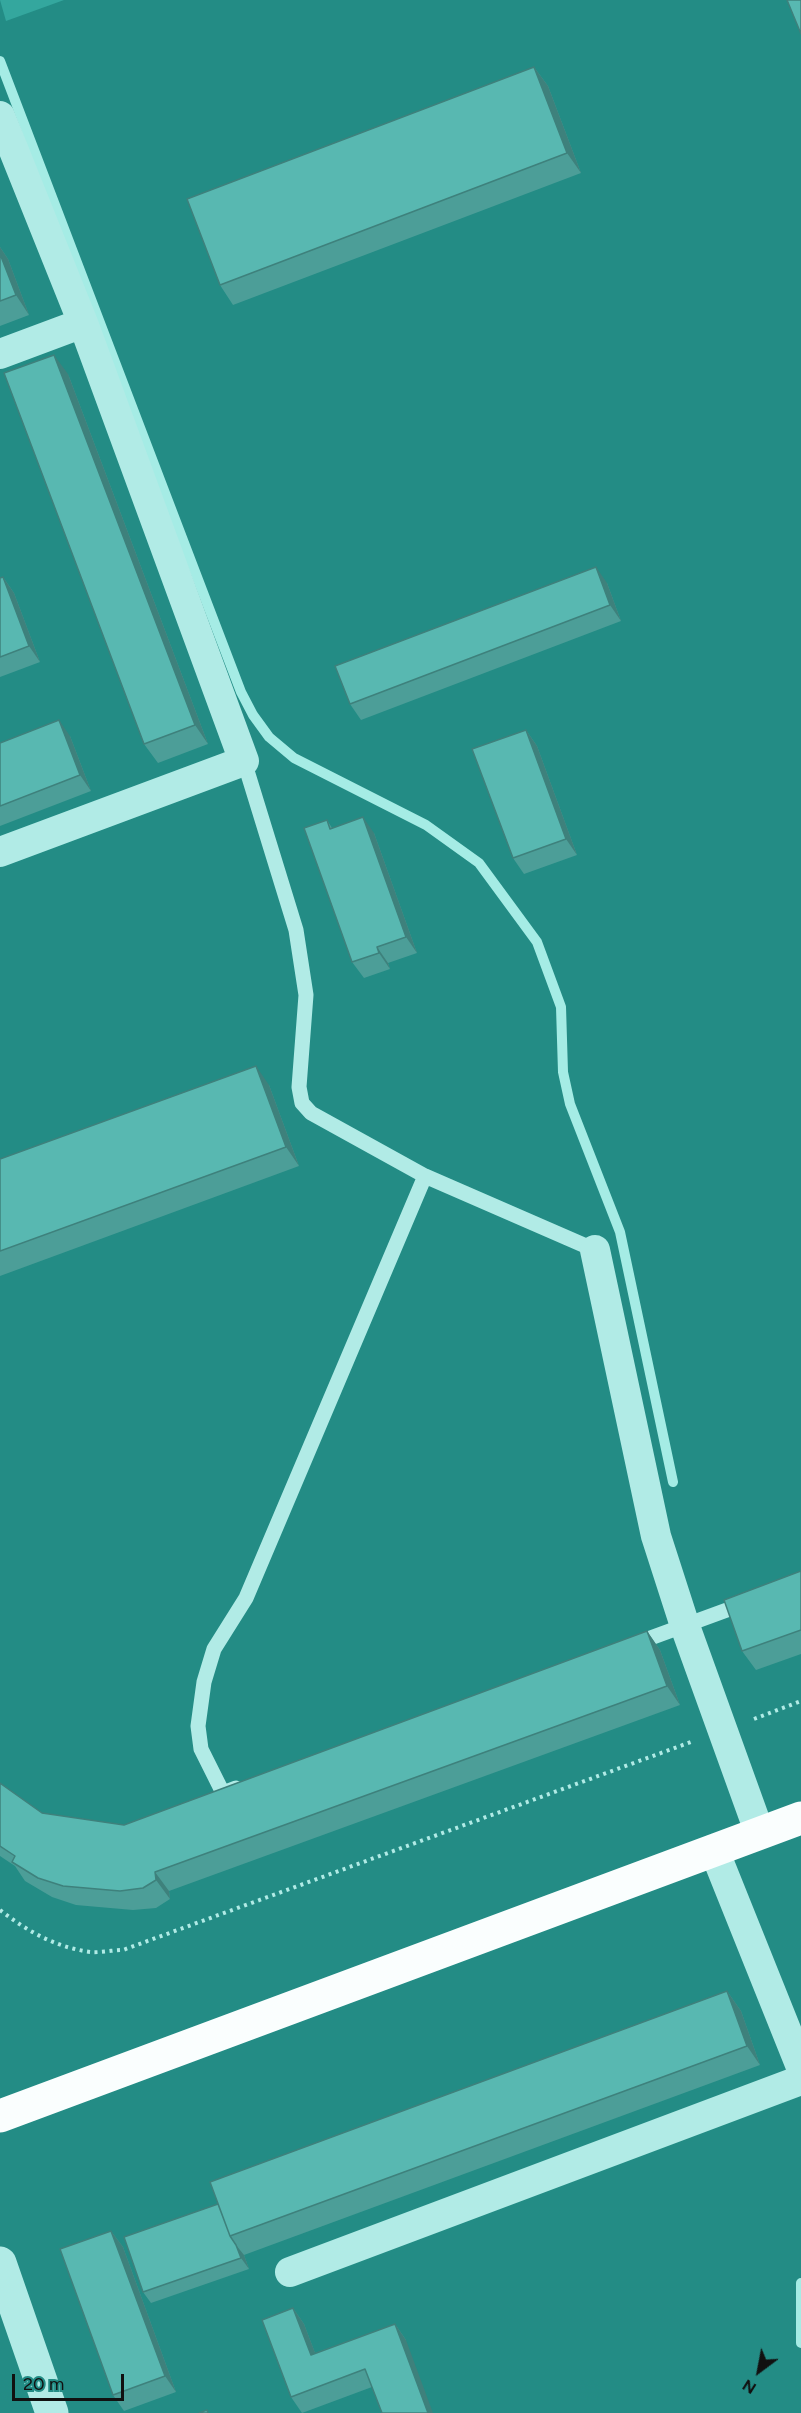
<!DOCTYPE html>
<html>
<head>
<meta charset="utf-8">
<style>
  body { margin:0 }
  #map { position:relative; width:801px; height:2413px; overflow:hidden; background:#238c85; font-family:Figtree,sans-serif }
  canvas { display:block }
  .north { position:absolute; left:729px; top:2341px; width:60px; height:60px; -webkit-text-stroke:4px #238c85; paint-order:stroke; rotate:212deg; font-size:16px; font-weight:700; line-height:24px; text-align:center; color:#111 }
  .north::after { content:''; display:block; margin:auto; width:21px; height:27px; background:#111; clip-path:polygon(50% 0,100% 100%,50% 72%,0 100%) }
  .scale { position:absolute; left:12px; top:2374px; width:112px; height:27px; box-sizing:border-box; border:3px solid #111; border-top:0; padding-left:8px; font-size:18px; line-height:21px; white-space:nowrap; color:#111; -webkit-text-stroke:4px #238c85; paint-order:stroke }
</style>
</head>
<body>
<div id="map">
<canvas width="801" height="2413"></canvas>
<div class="north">N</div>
<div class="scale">20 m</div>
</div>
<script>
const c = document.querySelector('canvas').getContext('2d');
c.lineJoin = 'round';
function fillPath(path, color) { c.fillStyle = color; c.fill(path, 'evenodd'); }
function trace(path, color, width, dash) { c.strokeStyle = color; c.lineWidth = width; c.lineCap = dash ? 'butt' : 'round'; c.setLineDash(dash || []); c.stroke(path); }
fillPath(new Path2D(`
  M0 0H64L6 21Z`), '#34a79e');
trace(new Path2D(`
  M0 61 241 692 253 715 269 737 294 758 426 825 479 863 537 942 561 1007 563 1072 570 1104 620 1232 673 1482
  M801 2283V2343`), '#a5ece5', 10);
trace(new Path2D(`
  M754 1719 801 1701
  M0 1910C27 1931 55 1947 90 1952 100 1953 112 1950 123 1950L691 1742`), '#b1ebe6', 4, [3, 4.5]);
trace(new Path2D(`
  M244 761 296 930 306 995 299 1087 302 1103 311 1113 425 1176 595 1250
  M634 1644 746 1603
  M236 1788 223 1793 201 1749 198 1726 204 1682 214 1649 246 1598 425 1176`), '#b1ebe6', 15);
trace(new Path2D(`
  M0 116 83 323 244 761 0 852
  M0 354 83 323
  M595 1250 656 1536 685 1626 760 1834
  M714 1850 801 2067
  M290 2272 801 2080`), '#b1ebe6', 30);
trace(new Path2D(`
  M0 2263 52 2413`), '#b1ebe6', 33);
trace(new Path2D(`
  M0 2116 801 1818`), '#fafefe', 33);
fillPath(new Path2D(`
  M534 67 548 86 581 173 233 305 220 285Z
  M0 247 8 259 29 315 0 326Z
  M68 374 208 744 158 763 144 744Z
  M3 577 14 593 40 662 0 677V578Z
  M607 583 621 621 361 720 350 704Z
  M526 730 537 746 577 855 524 874 513 858Z
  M70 736 91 791 0 826V743Z
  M327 820 332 828 374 833 417 953 388 963 390 969 364 978 352 962Z
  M269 1085 299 1166 0 1276V1159Z
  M801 1571V1654L756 1670 742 1651Z
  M647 1631 660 1650 680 1705 169 1891 170 1899 156 1908 133 1910 76 1905 52 1897 25 1881 15 1866 0 1856V1783L42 1813 124 1825Z
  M727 1991 741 2011 760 2065 244 2255 249 2269 151 2303 143 2292 218 2204Z
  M111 2231 123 2247 176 2392 124 2411 113 2395Z
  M293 2308 304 2324 315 2353 395 2324 406 2340 372 2387 302 2413 291 2397Z`), '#4c9e98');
fillPath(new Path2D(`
  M534 67 548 86 581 173 567 153Z
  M0 247 8 259 29 315 16 295 0 254Z
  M54 355 68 374 208 744 195 725Z
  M596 567 607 583 621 621 610 605Z
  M3 577 14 593 40 662 29 646Z
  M59 720 70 736 91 791 80 775Z
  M526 730 537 746 577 855 566 839Z
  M363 817 374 833 417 953 406 937Z
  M377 947 388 963 390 969 379 953Z
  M256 1066 269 1085 299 1166 286 1147Z
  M647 1631 660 1650 680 1705 667 1686Z
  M155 1872 169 1891 170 1899 156 1880Z
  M727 1991 741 2011 760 2065 747 2046Z
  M111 2231 123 2247 176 2392 165 2376Z
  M236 2245 244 2255 249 2269 241 2258Z
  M293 2308 304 2324 322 2371 311 2355Z
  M395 2324 406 2340 433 2413H428Z`), '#3e817c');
const building = new Path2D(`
  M787 0H801V34Z
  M534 67 567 153 220 285 187 199Z
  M0 254 16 295 0 301Z
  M54 355 195 725 144 744 4 373Z
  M596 567 610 605 350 704 335 666Z
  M3 577 29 646 0 657V578Z
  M59 720 80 775 0 806V743Z
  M526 730 566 839 513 858 472 749Z
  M363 817 406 937 377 947 379 953 352 962 304 828 327 820 330 829Z
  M256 1066 286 1147 0 1251V1159Z
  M801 1571V1630L742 1651 724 1600Z
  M647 1631 667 1686 155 1872 156 1880 143 1888 120 1891 63 1886 38 1878 12 1862 15 1856 0 1846V1783L42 1813 124 1825Z
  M727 1991 747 2046 230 2236 210 2182Z
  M218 2204 230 2236 236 2245 241 2258 143 2292 124 2237Z
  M111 2231 165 2376 113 2395 60 2249Z
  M293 2308 311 2355 395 2324 428 2413H382L365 2369 291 2397 262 2320Z
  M207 2410 208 2413H199Z`);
fillPath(building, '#58b8b1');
trace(building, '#3e817c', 1.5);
</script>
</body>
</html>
